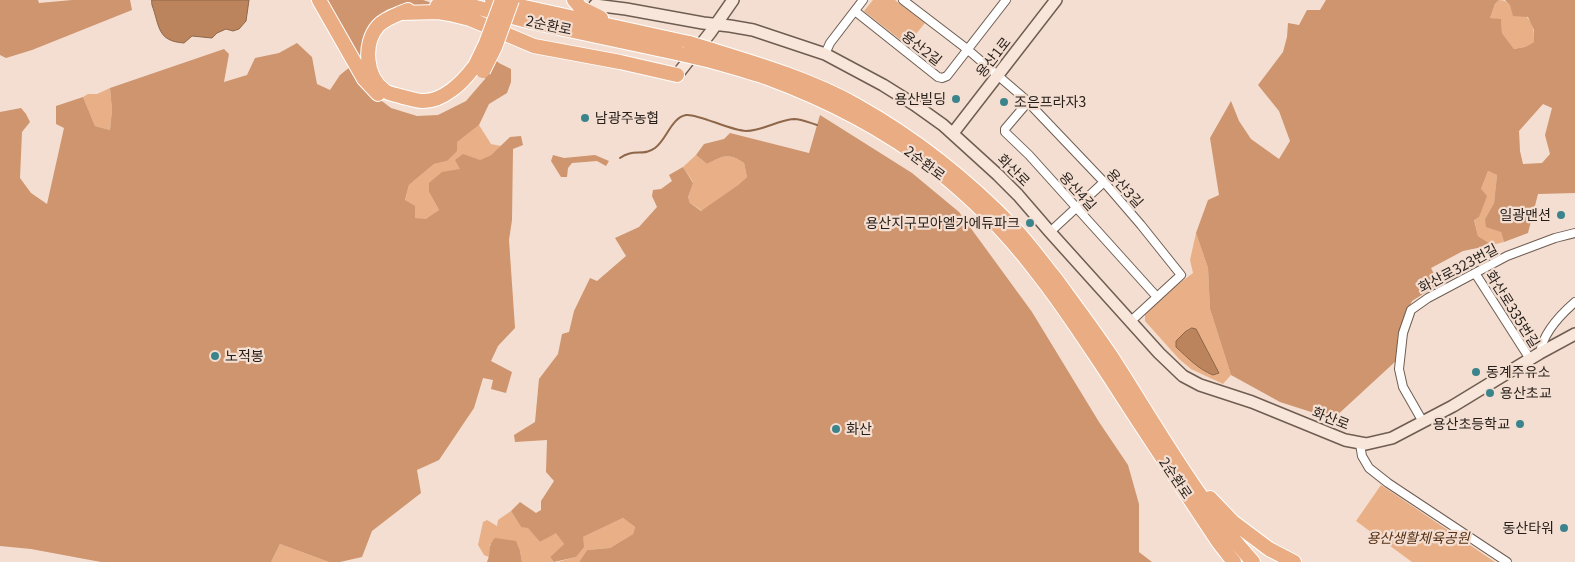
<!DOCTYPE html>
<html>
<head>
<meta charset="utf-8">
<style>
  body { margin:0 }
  canvas { display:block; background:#f3ded1 }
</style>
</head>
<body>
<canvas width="1575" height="562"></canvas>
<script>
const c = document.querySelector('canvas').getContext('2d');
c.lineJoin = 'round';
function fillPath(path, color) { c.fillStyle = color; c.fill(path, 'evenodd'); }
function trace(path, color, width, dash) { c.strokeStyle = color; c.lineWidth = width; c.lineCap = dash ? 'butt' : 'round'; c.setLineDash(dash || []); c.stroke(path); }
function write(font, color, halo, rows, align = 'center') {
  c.font = font + ' Georgia,"Noto Sans KR",serif'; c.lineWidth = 4.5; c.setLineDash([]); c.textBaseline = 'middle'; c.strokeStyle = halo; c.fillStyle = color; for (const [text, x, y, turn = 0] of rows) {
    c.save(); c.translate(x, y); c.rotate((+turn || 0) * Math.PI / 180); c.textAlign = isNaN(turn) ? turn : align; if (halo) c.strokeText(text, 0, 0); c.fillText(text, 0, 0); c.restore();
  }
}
fillPath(new Path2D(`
  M873 0H895L925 23 907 45 865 12 864 11Z
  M1499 0C1506 0 1508 3 1513 7 1529 17 1535 22 1534 42L1525 47 1514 49 1502 33 1501 20 1490 18 1495 4Z
  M110 88 112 110 110 130 95 126 83 97 88 94H97Z
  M479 125 491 144 501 146 491 155 461 169 429 192 439 210 426 220 414 218 405 201 409 185 434 164 447 161 456 142Z
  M696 155 707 164C723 156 728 152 744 163L747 177 738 185 702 211 690 203 688 197 693 182 683 167Z
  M1488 171 1497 175 1494 203 1485 219 1501 232 1504 242 1492 245 1478 236 1474 219 1479 217 1481 189Z
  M1196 233 1208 268 1210 309 1231 375 1223 384 1191 369 1179 359 1145 321V314L1165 294 1193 273 1190 260Z
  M1381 485 1495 562H1412L1356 521Z
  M511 511 521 527H528L540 542 556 532 564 544 550 557 554 562H522L520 551 490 544 489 557 484 555 478 545 483 522 487 520 497 526 498 520Z
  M623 518 635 527 633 534 610 548 587 550 579 562H557L576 557 583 537Z
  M280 544 329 562H271Z`), '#e9b088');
fillPath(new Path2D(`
  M0 0H38L39 3 72 0H130L132 10 32 50 6 58 0 55Z
  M326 0H423L432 3 431 7 419 5 397 9 367 37 373 85Z
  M1326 0H1499L1495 4 1490 18 1501 19 1502 33 1514 49 1525 47 1534 42V30L1528 17 1513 16 1510 5 1505 0H1575V193L1538 194 1528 233 1504 242 1501 232 1486 227 1485 219 1494 203 1497 175 1488 171 1481 189 1487 196 1479 217 1474 220 1478 236 1492 245 1463 251 1431 268 1439 284 1412 301 1398 333 1397 360 1333 419 1280 402 1231 375 1210 309 1208 268 1196 233 1208 200 1219 195 1210 138 1231 101 1239 121 1251 139 1279 159 1290 141 1279 111 1258 85 1283 52 1287 37 1288 23 1299 25 1307 10H1320ZM1543 104 1552 108 1545 135 1550 154 1542 163 1523 164 1520 151 1519 131Z
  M297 43 312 57 317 84 330 90 340 75 350 67 370 92 391 108 417 116 438 115 466 101 485 79 492 56 499 63 511 69V82L507 93 489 104 479 125 457 142V151L447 161 434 164 409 185 405 200 415 206V218L426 219 439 210 429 192V183L442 172 460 169 455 160 463 154 480 160 491 155 510 137 521 136 523 145 513 149 512 220 509 240 515 328 498 346 491 361 512 372 506 393 491 389 493 380 483 378 474 408 439 460 417 470 421 493 372 531 362 557 340 562H329L280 544 271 562H101L31 549 0 546V112L21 108 26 114 30 122 22 132 20 178 31 193 47 204 64 128 56 124V106L83 97 95 126 110 130 112 110 110 88 224 49 229 54 224 82 247 75 255 58 279 53Z
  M820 115 912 173 959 212 1032 312 1099 422 1128 465 1139 504V552L1152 562H579L587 550 610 548 633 534 635 527 623 518 583 537 584 547 576 557 554 562 550 557 564 544 556 533 540 542 528 528 521 527 511 511 520 502 536 513 541 510V501L554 481 546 472 547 440 515 442 514 435 535 422 539 379 558 354 562 334 569 332 574 311 590 278 597 281 626 256 615 238 639 227 657 207 652 196 653 190 661 189 672 181 669 175 683 167 693 183 688 197 690 203 701 211 738 185 747 177 744 163C728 152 723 156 707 164L696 155 704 144 724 139 730 133 809 153Z
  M553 155 564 158 595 155 609 161 606 166 597 161 572 163 568 168 567 177H561L551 161Z
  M495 538 516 541 520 551 522 562H487C492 551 486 548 495 538Z`), '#ce956e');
const water = new Path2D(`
  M152 0H249L246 21 239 29 233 31 226 29 217 33 212 38 192 36 184 43C157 41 160 27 152 5Z
  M1192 328 1196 329 1219 373 1213 375C1198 369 1188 358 1176 347V341L1185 332Z`);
fillPath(water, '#bb845d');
trace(water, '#8e6649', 1);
trace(new Path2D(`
  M620 158C633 148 643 157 655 148 667 139 671 118 686 115 697 113 731 131 746 131 762 131 778 120 794 119 802 119 810 123 817 125`), '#8e6649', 2);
const street = new Path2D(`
  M903 0 967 49 1024 98 1104 182 1141 225 1181 275 1131 321
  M855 11 938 77 942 78 947 76 1006 0
  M825 54 830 43 863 0
  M1028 102 1005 129V132L1029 155 1157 297
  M1050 232 1104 182
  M1475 273 1530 359
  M1540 353C1543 333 1560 315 1575 302
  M1423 422 1403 387 1399 369 1403 333 1411 310 1428 298 1507 256 1555 238 1575 233
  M1360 444 1362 456 1369 468 1388 483 1507 562`);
const secondary = new Path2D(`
  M595 5 626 9 703 23 730 26 753 30 825 54 883 85 915 105 943 125 998 175 1018 195 1050 232 1159 353 1183 376 1200 385 1252 402 1345 440 1366 444 1392 438 1453 406 1540 353 1575 334
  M677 75 710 33 733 0
  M953 133 1056 0`);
const highway = new Path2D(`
  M319 0 364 79 378 94
  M492 0 689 43
  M574 0 581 8 601 18
  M457 2 531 22 681 54
  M437 6 466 5
  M408 10C399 14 385 18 378 26 363 43 365 77 385 91 389 94 398 95 403 97 409 98 416 101 422 101 443 102 463 82 474 67
  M400 13 438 12 450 14 470 19 534 46 620 62 677 75
  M712 50C761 65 811 80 856 105 915 138 969 181 1016 230 1030 245 1042 262 1055 278 1074 304 1093 329 1111 356 1156 426 1197 500 1253 562
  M711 61C729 66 747 71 765 77 825 99 884 129 934 168 972 198 1006 232 1035 270 1064 306 1089 346 1115 385 1149 438 1184 490 1219 543L1234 562
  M1210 498 1233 522 1269 549 1294 562`);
trace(street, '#6f5d51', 10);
trace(secondary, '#6f5d51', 14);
trace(highway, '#fff', 16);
trace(street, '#fff', 8);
trace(secondary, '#f8e6da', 11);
trace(highway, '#e9ac83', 14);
const highwayBridge = new Path2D(`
  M689 43 712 50
  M681 54 711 61
  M475 66 486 43 502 0
  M483 71 495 47 512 0`);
trace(highwayBridge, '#fff', 16, []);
trace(highwayBridge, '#e9ac83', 14);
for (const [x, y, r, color] of [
  [956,99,5,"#3c848c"],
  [1004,102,5,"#3c848c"],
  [585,118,5,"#3c848c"],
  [1561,215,5,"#3c848c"],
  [1030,223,5,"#3c848c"],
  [215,356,5,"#3c848c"],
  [1476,372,5,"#3c848c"],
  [1490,393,5,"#3c848c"],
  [1520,424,5,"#3c848c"],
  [836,429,5,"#3c848c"],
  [1564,528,5,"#3c848c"]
]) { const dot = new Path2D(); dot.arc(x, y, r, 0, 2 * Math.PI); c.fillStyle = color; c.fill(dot); trace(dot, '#f3ded1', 2); }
write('14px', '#261f1a', '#f3ded1', [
  ["2순환로",549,25,12],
  ["용산2길",922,48,38],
  ["용산1로",993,57,-52],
  ["2순환로",925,163,37],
  ["화산로",1014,170,45],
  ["용산3길",1125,188,48],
  ["용산4길",1078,191,48],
  ["화산로323번길",1458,268,-28],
  ["화산로335번길",1513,309,58],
  ["화산로",1331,418,21],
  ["2순환로",1176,478,56]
]);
write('14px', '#261f1a', '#f3ded1', [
  ["용산빌딩",946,99,"right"],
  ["조은프라자3",1014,102],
  ["남광주농협",595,118],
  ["일광맨션",1551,215,"right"],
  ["용산지구모아엘가에듀파크",1020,223,"right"],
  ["노적봉",225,356],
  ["동계주유소",1486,372],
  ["용산초교",1500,393],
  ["용산초등학교",1510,424,"right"],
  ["화산",846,429],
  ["동산타워",1554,528,"right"]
], 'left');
write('italic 14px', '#573013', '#f3ded1', [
  ["용산생활체육공원",1418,538]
]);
</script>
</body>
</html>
